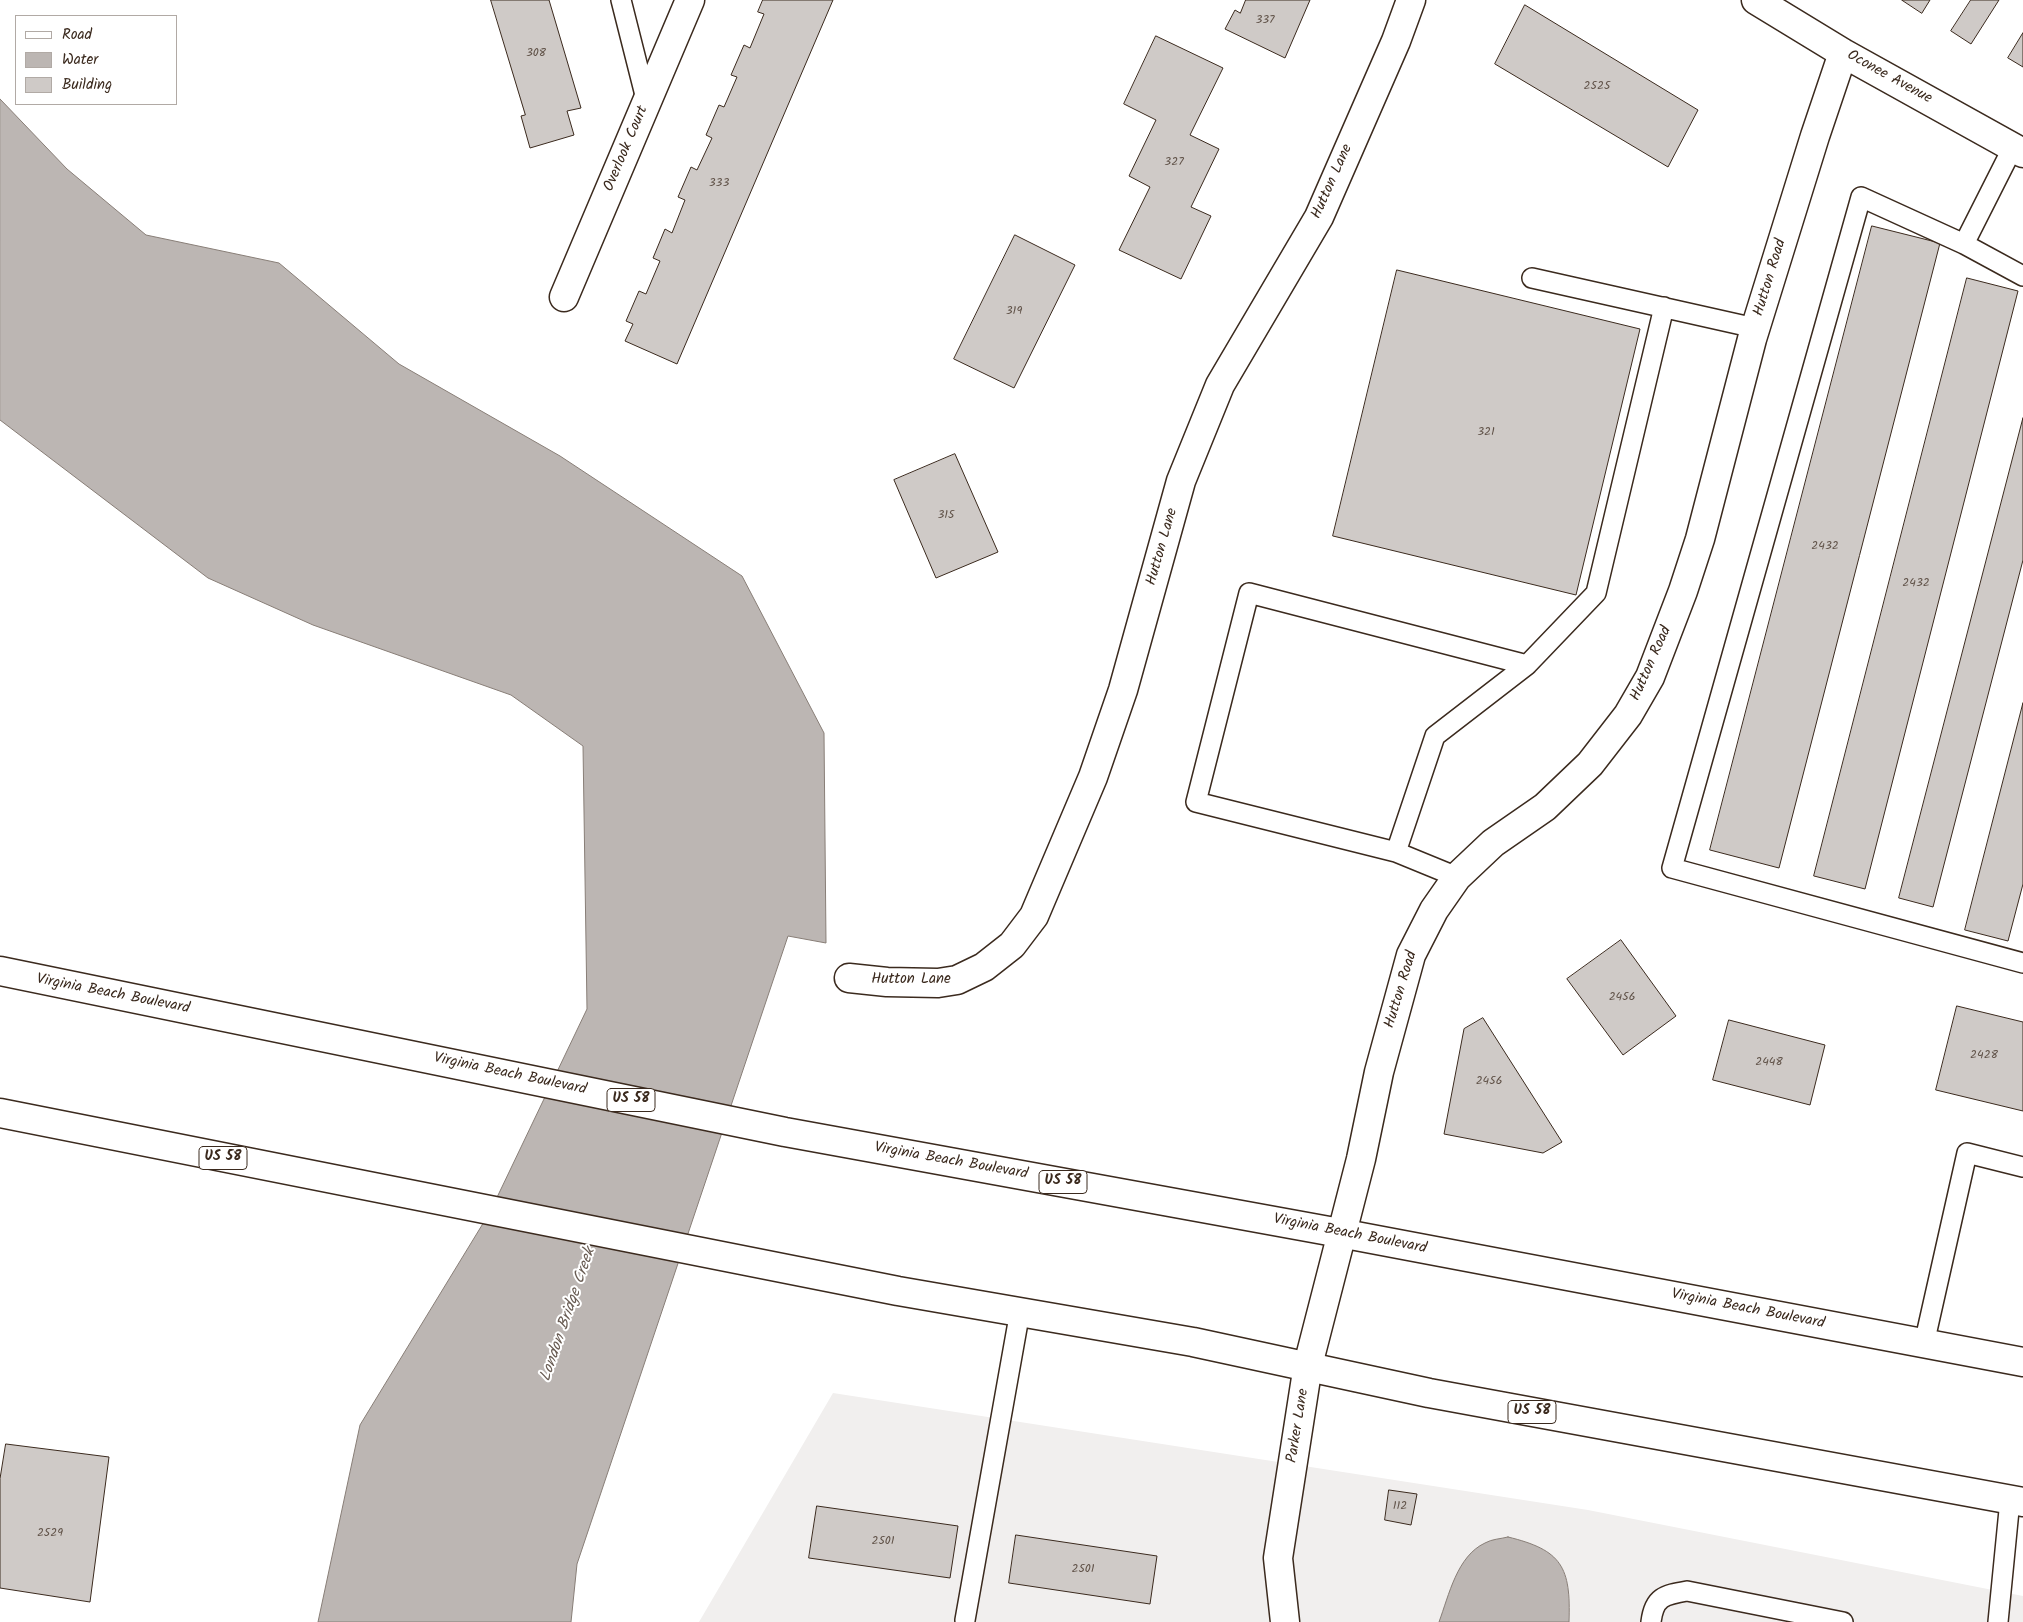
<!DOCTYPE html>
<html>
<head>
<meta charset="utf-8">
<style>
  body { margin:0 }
  #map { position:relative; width:2023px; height:1622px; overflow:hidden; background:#fff; font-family:Kalam,sans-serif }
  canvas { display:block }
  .legend { position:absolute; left:15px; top:15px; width:162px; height:90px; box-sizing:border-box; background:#fff; border:1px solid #b1aaa5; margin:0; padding:6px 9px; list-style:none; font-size:15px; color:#3b2a1e }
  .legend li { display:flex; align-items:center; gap:10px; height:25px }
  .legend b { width:25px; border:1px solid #b1aaa5 }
</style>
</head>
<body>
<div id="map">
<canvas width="2023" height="1622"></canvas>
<ul class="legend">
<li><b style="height:6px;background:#fff"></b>Road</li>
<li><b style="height:14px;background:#bcb6b3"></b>Water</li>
<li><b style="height:14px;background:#cfcac7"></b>Building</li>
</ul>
</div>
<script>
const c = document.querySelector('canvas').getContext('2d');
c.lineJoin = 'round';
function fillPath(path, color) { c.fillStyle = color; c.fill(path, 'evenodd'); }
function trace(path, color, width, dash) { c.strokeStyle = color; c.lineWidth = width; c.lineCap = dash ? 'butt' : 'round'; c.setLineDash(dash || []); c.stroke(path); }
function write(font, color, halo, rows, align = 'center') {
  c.font = font + ' Kalam,sans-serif'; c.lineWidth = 4; c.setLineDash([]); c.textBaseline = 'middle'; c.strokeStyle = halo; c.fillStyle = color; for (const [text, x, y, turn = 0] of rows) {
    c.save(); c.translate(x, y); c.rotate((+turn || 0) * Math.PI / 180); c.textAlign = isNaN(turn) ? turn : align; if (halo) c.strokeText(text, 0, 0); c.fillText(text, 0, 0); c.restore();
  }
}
fillPath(new Path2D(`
  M833 1393 1588 1510 2023 1596V1622H699Z`), '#f1efee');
const water = new Path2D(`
  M0 99 67 169 146 235 279 263 399 364 560 456 742 576 824 733 826 943 788 936 577 1564 571 1622H318L360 1425 490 1212 587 1009 583 746 511 695 313 625 208 578 0 420Z
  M1508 1537C1562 1550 1571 1567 1569 1622H1439C1449 1595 1457 1556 1485 1543 1492 1539 1500 1539 1508 1537Z`);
fillPath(water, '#bcb6b3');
trace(water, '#887e77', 1);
const building = new Path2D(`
  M491 0H549L581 108 567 111 574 135 530 148 521 116 525 115Z
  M763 0H833L677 364 625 341 633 324 626 321 639 291 646 294 660 261 653 258 665 229 672 233 685 200 678 197 691 167 697 170 712 138 706 135 719 105 724 107 737 77 731 75 744 45 750 48 764 14 758 12Z
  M1246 0H1310L1285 58 1225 29 1235 10 1240 13Z
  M1902 0H1930L1922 13Z
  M1971 0H1999L1971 44 1951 31Z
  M1525 5 1698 110 1668 167 1495 64Z
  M2023 33V67L2008 58Z
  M1156 36 1223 68 1190 135 1219 149 1191 207 1211 216 1181 279 1119 250 1150 187 1129 176 1156 120 1124 104Z
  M1872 226 1940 243 1779 868 1710 850Z
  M1015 235 1075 265 1014 388 954 359Z
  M1397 270 1640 329 1576 595 1333 536Z
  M1967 278 2018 291 1865 889 1814 876Z
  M2023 418V560L1933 907 1899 898Z
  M955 454 998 552 936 578 894 480Z
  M2023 703V884L2008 941 1965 930Z
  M1621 940 1676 1016 1623 1055 1567 979Z
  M1957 1006 2023 1022V1111L1936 1090Z
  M1483 1018 1562 1142 1543 1153 1444 1134 1464 1029Z
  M1729 1020 1825 1045 1810 1105 1713 1080Z
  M6 1444 109 1457 90 1602 0 1588V1479Z
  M1389 1490 1417 1494 1411 1525 1385 1520Z
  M817 1506 958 1526 950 1578 809 1558Z
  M1016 1535 1157 1556 1150 1604 1009 1583Z`);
fillPath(building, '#cfcac7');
trace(building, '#3b2a1e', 1);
const lane = new Path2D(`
  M621 0 647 103
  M2013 147 1964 244 1861 197 1672 868 2023 963
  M1964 244 2023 276
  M1532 278 1755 328
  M1527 665 1596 593 1664 307
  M1396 852 1435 736 1527 665 1249 593 1196 802 1396 852 1457 877
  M1924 1344 1967 1153 2023 1167
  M965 1620 1020 1311
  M1651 1622C1654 1597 1664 1595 1687 1591L1843 1622
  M1998 1622 2010 1500`);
const street = new Path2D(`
  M1756 0 1843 53 2023 153
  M564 297 690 0
  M849 978 887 982 938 983 957 980 984 967 1012 945 1034 916 1093 777 1123 690 1181 481 1220 385 1319 217 1396 41 1411 0
  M1285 1622 1278 1558 1308 1365 1361 1159 1379 1072 1411 955 1434 910 1457 877 1493 843 1545 807 1590 764 1628 715 1650 677 1683 591 1700 539 1752 339 1815 136 1843 53`);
const primary = new Path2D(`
  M0 971 785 1132 1340 1233 2023 1362
  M0 1113 898 1291 1193 1342 1429 1393 2023 1502`);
trace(lane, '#3b2a1e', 22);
trace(street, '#3b2a1e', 31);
trace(primary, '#3b2a1e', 31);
trace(lane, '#fff', 19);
trace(street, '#fff', 28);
trace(primary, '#fff', 28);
write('12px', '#605248', null, [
  ["337",1265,21],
  ["308",536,54],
  ["2525",1597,87],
  ["327",1174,163],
  ["333",719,184],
  ["319",1014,312],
  ["321",1486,433],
  ["315",946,516],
  ["2432",1825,547],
  ["2432",1916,584],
  ["2456",1622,998],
  ["2428",1984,1056],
  ["2448",1769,1063],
  ["2456",1489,1082],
  ["112",1400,1507],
  ["2529",50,1534],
  ["2501",883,1542],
  ["2501",1083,1570]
]);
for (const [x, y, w] of [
  [631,1100,48],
  [223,1158,48],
  [1063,1182,48],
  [1532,1412,48]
]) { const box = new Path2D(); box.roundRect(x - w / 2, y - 11.5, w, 23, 4); c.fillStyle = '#fff'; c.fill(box); trace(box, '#3b2a1e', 1); }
write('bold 14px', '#3b2a1e', null, [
  ["US 58",631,1100],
  ["US 58",223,1158],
  ["US 58",1063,1182],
  ["US 58",1532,1412]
]);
write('15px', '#3b2a1e', '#fff', [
  ["Oconee Avenue",1889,78,29],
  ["Overlook Court",627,149,-67],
  ["Hutton Lane",1333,182,-66],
  ["Hutton Road",1771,278,-73],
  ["Hutton Lane",1163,547,-74],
  ["Hutton Road",1652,664,-66],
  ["Hutton Lane",911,980],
  ["Hutton Road",1402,990,-73],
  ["Virginia Beach Boulevard",113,995,11],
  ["Virginia Beach Boulevard",510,1075,12],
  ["Virginia Beach Boulevard",951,1162,10],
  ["Virginia Beach Boulevard",1350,1235,11],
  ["Virginia Beach Boulevard",1748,1310,11],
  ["Parker Lane",1299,1426,-81]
]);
write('italic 16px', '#685b52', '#fff', [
  ["London Bridge Creek",569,1315,-71]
]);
</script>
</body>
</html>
